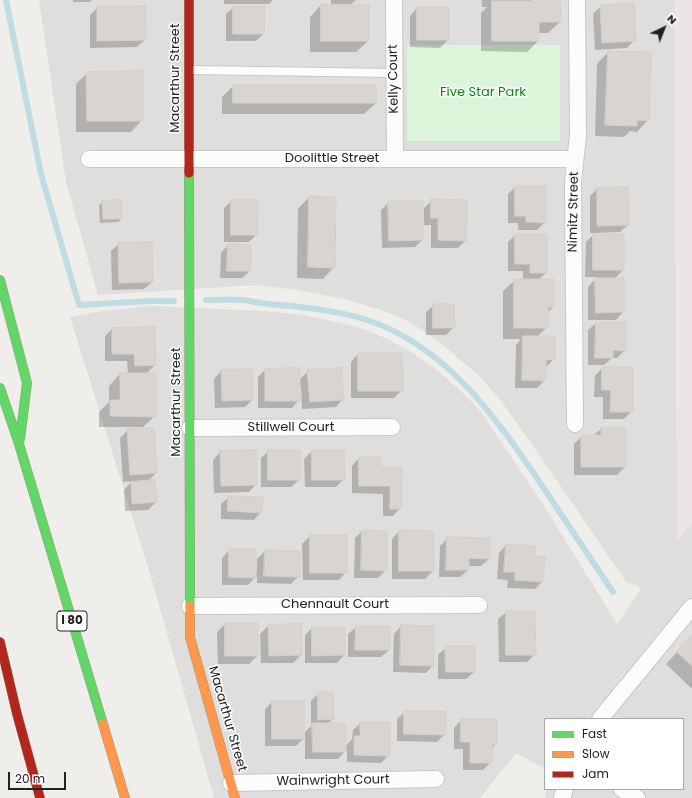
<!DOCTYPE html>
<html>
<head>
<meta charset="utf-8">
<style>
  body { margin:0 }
  #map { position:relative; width:692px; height:798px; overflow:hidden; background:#f0eeeb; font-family:Poppins,sans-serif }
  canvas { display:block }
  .legend { position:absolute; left:544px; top:718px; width:140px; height:72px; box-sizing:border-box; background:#fff; border:1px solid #a7a7a7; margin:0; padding:5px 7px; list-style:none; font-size:12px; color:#222 }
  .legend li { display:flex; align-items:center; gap:8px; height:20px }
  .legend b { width:20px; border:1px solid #a7a7a7 }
  .north { position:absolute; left:644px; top:8px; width:40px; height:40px; -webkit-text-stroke:3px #fff; paint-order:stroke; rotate:43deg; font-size:11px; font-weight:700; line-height:16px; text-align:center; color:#222 }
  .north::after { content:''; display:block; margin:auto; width:14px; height:18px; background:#222; clip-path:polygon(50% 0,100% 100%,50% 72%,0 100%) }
  .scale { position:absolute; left:8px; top:772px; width:58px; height:18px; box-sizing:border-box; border:2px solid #222; border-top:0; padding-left:5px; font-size:12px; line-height:14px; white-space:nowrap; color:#222; -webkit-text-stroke:3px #fff; paint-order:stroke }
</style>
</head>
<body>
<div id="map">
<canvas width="692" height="798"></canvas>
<ul class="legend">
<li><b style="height:5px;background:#63d668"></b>Fast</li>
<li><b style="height:5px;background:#ff974d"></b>Slow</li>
<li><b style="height:5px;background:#b3261e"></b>Jam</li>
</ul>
<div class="north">N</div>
<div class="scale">20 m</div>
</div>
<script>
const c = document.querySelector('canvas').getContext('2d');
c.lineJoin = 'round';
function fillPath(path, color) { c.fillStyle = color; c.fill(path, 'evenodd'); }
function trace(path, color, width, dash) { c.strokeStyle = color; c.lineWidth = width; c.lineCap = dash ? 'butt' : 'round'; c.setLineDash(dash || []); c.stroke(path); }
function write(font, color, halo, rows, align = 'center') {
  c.font = font + ' Poppins,sans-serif'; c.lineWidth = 3; c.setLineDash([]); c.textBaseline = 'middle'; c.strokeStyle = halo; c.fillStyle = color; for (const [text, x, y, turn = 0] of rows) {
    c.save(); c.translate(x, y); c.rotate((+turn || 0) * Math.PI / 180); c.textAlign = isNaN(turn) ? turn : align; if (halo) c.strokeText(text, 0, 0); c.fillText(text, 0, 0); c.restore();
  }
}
fillPath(new Path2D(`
  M39 0H675L677 540 692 523V798H545L547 789H683V719H545V769L516 753 480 798H214L151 577 70 317 102 311 151 306 264 311 303 315 358 327 388 339 413 353 437 370 465 395 481 412 546 509 617 624 641 589 636 585 627 583 522 430 498 397 477 374 444 346 410 322 381 310 344 299 297 290 256 285 98 295 66 182Z`), '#dfdedc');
fillPath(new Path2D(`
  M675 0H692V523L677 541Z`), '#ede4e9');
fillPath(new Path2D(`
  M407 45H560V141H407Z`), '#daf5da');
fillPath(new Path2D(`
  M73 0H92L90 2H73Z
  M224 0H273L269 4H224Z
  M331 0H356L350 5 368 41 356 52H310V17L321 5H331Z
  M482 0H532L530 2 560 22 548 33H538V41L527 52 481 51V13L487 7H482Z
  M234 7 263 34 256 41H226V14Z
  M600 7 635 40 627 48 595 50 593 14Z
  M97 8 145 40 137 47 90 48V15Z
  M417 8H448V40L440 48 410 47V16Z
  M608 52 648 120 637 132 630 131 624 137 595 136 597 64Z
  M87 73 142 120 131 132H76V84Z
  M233 86 376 103 364 114H222V97Z
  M515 187 545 222 537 230H518V223H508V194Z
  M597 189 628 225 620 232 595 233V235L623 270 614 279H623V312L616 320H588V287L597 277H585L586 242 595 233H590V196Z
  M309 197 335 198 334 267 323 279 297 278 298 209Z
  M432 200 465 241 458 248H431V225H424V208Z
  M231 201 256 235 249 242H224V208Z
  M103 202 121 219 118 222 100 223 99 205Z
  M389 202 422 240 415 247 382 248 381 210Z
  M515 235 546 273 538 280 553 307 547 313V327L537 337 554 359 546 367H545V380L537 388H515L516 345 521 339H503V291L515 280H523V271H508V242Z
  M119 244 152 282 144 289 112 290 111 251Z
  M228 245 250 271 242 278H220L221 253Z
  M434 305 454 327 446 335H426V312Z
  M596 323 625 350 617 358H612L604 365H588V330Z
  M112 329 155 365 146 374 155 416 143 427H99V412L109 402V386L120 374H128L127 361H105V336Z
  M358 354 402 390 394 398H351V362Z
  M602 368 632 411 624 419H603V397H594L595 376Z
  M265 370 299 380 308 371 343 399 336 407 302 409 301 386H299V400L292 408H258V377Z
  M221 371 252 400 245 407 215 408 214 379Z
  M602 428H625V467L617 475H574V444L582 436 594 435Z
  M128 430 156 473 147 482 156 502 148 510 125 511 124 490 132 481 123 482 120 438Z
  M269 451 299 480 291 487H261V458Z
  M312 451H343L344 479 336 487H305L304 459Z
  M220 452 256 484 249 492 214 493 213 460Z
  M359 458 380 468H401L400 508 393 516H383V494L352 493V466Z
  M229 497 261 512 254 520 221 519V504Z
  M362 531 386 570 378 578H354L355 538Z
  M399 531 432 532 433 571 425 579H392V539Z
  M310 536 346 572 339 580H303L302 544Z
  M448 538 489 559 481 566H468V570L460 577H439L440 546Z
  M506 545 533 557 542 582 535 589 507 588 508 580 497 579 499 553Z
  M229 550 255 572H257V559L265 551 299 552V576L291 584 257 583V575L248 585H222V558Z
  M506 612 535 654 527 662H499L498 619Z
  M225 624H257V656L249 664H218L217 632Z
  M268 626 301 655 293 663H261L260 634Z
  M401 626 433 665 426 673 393 672 394 634Z
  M356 627H389V650L381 657H348V634Z
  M312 628 344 655 337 663H305V635Z
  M692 636V687L691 688 666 664Z
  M446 647 474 672 466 679H438V655Z
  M319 693 333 719 327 724 345 747 352 739 353 730 360 723 389 755 381 763 347 762V749L338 759H305V732L311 726V701Z
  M272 702 304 738 296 746H265V709Z
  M405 712 445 734 437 742 397 741V719Z
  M461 720 496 744 491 749V762L483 770H463V749H454V728Z`), '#0003');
trace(new Path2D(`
  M6 0 41 174 79 305 150 301H174
  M206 300C218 300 230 299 242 300 251 301 260 303 269 304 303 307 335 310 367 320 450 347 501 425 547 493 569 526 591 559 613 592`), '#bfdbe3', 6);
const building = new Path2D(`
  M492 1H561V22H539V41H492Z
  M634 3 636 41 602 43 600 6Z
  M321 4 369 5V41H321Z
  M145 6 146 40 97 41V7Z
  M233 6H265L264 34H233Z
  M417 7H449V40H417Z
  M608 51 651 52 649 121 637 120V126L605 125Z
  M143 71V121H87L86 72Z
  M233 85H376L377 103H233Z
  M515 186H546V223L526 222V216H515Z
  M628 187 629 225 597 226V188Z
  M309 196 336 197 335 268 308 267Z
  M431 199 467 200 466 241 438 240V218H431Z
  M121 200 122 219H103L102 201Z
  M231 200H258L257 235H231Z
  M388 201H423V240L389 241Z
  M515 234H547V273H530V264H515Z
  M593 234H624V270H593Z
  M152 242 153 282 119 283 118 243Z
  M228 244 251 245V271H227Z
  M595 278H624V312L596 313Z
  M514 279H554V307H548V328H514Z
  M433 304H454L455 328H433Z
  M596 322H626V351L613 350V358H595Z
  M155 327 156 365 135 366 134 354H112V328Z
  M523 336H555V359L546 360V381L522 380Z
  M358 353H402L403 391H358Z
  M602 367H633V412H610L611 390H602Z
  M300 368V401H265V369Z
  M342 368 344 400 310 402 307 370Z
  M252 369 253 400 222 401 221 370Z
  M120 373H156V417L110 416V400H120Z
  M601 427H626V467H581V435H601Z
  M154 428 157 473 130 475 127 429Z
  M256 450 257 485 221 486 220 451Z
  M268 450H300V480H268Z
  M312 450H344L345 480H312Z
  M359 457H381V467H402L401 509H390V486H359Z
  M155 480 157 502 132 504 131 482Z
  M228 496 263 497 262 513 228 511Z
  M362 530 387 531V571L361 570Z
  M399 530 433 531 434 571H399Z
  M310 535H347V573H310Z
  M447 537 490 538V559L469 558V570H446Z
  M506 544 535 546 534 556 545 557 543 582 515 580V572H504Z
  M229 549H256V578L229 577Z
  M265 550 300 551V577L264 576Z
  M506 611H535L536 655H506Z
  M225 623H258V656H225Z
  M301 624 302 655 269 656 268 625Z
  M401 625 434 626V666L400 665Z
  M356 626H390V650H355Z
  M312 627H345V655L312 656Z
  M692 635V666L677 652Z
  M445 646H475V672H446Z
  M318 692H333L334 719 318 720Z
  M272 701H304V739H272Z
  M404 711H446V735L404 734Z
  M461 719H497V744L492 745V763H470V742H461Z
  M360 722H390V756L354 755V736H360Z
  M312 723H346V752H313Z`);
fillPath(building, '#d7d4d2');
trace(building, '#d3d0cc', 1);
const lane = new Path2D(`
  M190 70 394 73`);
const street = new Path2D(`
  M394 0 395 159
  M89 159H575
  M575 424 573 182 578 135 577 0
  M190 428 392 427
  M190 606 479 605
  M600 719 692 607
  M231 783 436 779
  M622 789 637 798
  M562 798 565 789`);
const fast = new Path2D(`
  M189 173 190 606
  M0 280 27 383 20 439
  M0 388 19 444 103 724`);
const slow = new Path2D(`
  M190 606V637L235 798
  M103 724 125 798`);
const jam = new Path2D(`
  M189 0V173
  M0 642 17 714 40 798`);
trace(lane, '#c9c8c7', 10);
trace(street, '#c9c8c7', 18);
trace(fast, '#999a82', 10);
trace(slow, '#999a82', 10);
trace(jam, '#999a82', 10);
trace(lane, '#fdfcfc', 8);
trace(street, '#fdfcfc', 16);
trace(fast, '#63d668', 9);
trace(slow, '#ff974d', 9);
trace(jam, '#b3261e', 9);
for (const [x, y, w] of [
  [72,621,30]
]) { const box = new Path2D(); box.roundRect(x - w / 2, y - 10, w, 20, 3); c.fillStyle = '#fff'; c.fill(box); trace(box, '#222', 1); }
write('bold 12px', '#222', null, [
  ["I 80",72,621]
]);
write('13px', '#222', '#fff', [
  ["Macarthur Street",176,78,-90],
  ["Kelly Court",394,79,-91],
  ["Doolittle Street",332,159],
  ["Nimitz Street",574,212,-89],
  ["Macarthur Street",177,402,-90],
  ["Stillwell Court",291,428],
  ["Chennault Court",335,605],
  ["Macarthur Street",227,719,74],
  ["Wainwright Court",333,781,-1]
]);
write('13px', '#0c8416', '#fff', [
  ["Five Star Park",483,93]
]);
</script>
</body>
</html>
